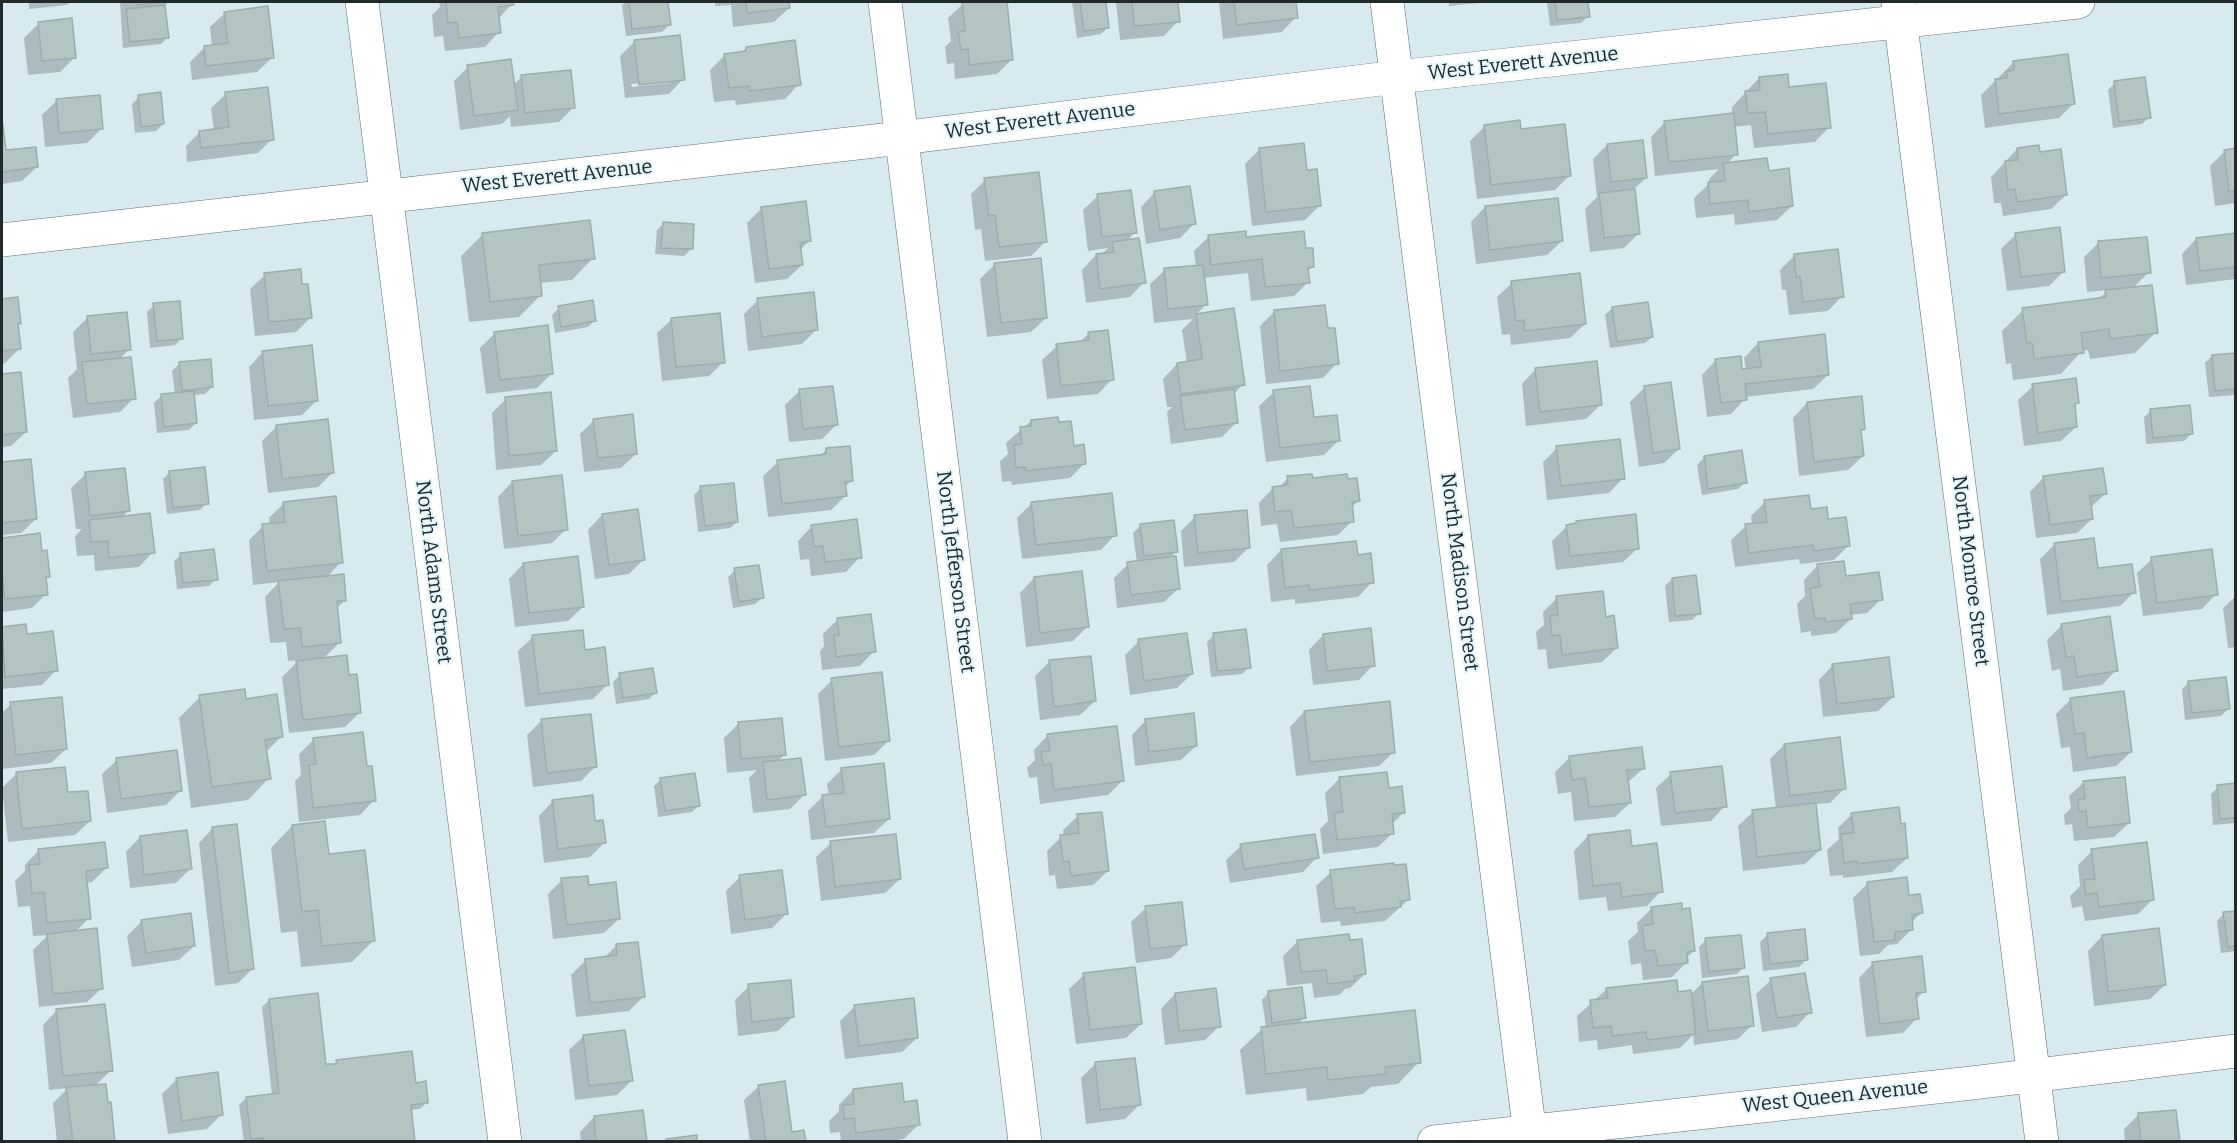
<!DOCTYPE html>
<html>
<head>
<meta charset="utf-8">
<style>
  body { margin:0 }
  #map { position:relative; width:2237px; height:1143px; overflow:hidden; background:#d7eaf0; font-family:Bitter,serif }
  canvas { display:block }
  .frame { position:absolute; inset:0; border:3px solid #21292b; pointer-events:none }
</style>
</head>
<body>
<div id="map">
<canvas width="2237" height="1143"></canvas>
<div class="frame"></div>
</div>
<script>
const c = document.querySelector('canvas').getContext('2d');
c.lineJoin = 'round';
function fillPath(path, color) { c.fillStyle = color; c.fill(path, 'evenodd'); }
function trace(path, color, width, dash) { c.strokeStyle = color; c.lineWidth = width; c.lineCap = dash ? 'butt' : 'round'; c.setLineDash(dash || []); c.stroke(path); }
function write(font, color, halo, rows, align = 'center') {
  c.font = font + ' Bitter,serif'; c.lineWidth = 4.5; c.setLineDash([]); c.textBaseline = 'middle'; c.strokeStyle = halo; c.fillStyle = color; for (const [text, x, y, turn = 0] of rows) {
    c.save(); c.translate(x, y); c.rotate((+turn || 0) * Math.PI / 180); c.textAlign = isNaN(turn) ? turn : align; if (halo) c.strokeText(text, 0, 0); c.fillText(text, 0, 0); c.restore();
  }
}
fillPath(new Path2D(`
  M29 2H70L67 5 29 9Z
  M120 2H169L164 6 168 37 161 44 123 48Z
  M439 2H512V4L498 19 499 32 485 47 445 51 443 36 434 37 432 15 440 7Z
  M626 2H667L669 25 662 32 626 36 622 5Z
  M715 2H788L789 8 774 22 733 27 731 5 715 6Z
  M984 2H1005L1012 59 997 74 955 79 954 63 947 64 945 47 951 41 948 18 963 4Z
  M1072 2H1104L1108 27 1101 34 1077 38Z
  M1116 2H1176L1178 21 1164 36 1120 40Z
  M1219 2H1294L1296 17 1282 32 1223 39Z
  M1449 2H1489L1449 6Z
  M1547 2H1587L1588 16 1581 23 1550 26Z
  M225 13 272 58 257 72 192 80 190 62 205 47 212 46 210 27Z
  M38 24 75 57 60 72 28 75 24 38Z
  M635 41 683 79 669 94 625 98 620 56ZM669 80V83L632 87 631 84Z
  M746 48 799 84 785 99 736 105 735 100 714 102 710 70 725 55 741 53Z
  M2014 62 2073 104 2059 118 1985 128 1981 95 1995 81 2000 80 1999 77Z
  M468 67 513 85 522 77 574 107 559 122 511 127 510 116 502 124 460 130 454 81Z
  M1759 78 1788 88 1829 127 1815 142 1754 148 1751 125 1733 127 1736 154 1727 164 1767 172 1792 206 1777 220 1735 225 1734 214 1696 218 1694 198 1710 183 1709 179 1719 169 1655 176 1651 137 1665 122 1732 115V107Z
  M2115 83 2149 117 2142 124 2113 128 2108 90Z
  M226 94 272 139 258 153 187 162 186 146 200 132 214 131 211 108Z
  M139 97 163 124 156 131 135 133 132 104Z
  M57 100 102 128 87 143 45 147 42 115Z
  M1485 126 1519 131 1570 175 1555 190 1477 199 1470 141Z
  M2 127 4 152 37 167 22 181 2 184Z
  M1607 145 1646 178 1633 190 1638 234 1624 248 1590 252 1585 209 1597 197 1593 159Z
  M2017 149 2039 154 2066 195 2051 209 2003 216 2001 203H1994L1991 177Z
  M1259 150 1306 171 1319 206 1305 220 1252 226 1245 164Z
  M2236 150V203L2215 206 2210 166 2225 151Z
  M985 180 1045 242 1031 256 985 261 981 229 975 230 971 194Z
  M1155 192 1194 224 1180 238 1146 244 1141 207Z
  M1098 196 1135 232 1126 242 1144 282 1130 297 1086 303 1082 270 1096 255H1101L1108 248 1088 251 1083 210Z
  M1485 207 1562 241 1547 255 1476 264 1471 222Z
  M762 208 809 241 800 250 802 265 787 279 755 283 747 223Z
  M664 223 691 249 684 256 655 254 657 230Z
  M483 234 593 258 572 280 540 283 541 295 519 317 469 322 461 256Z
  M2016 234 2064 271 2049 286 2007 291 2001 249Z
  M2236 235V279L2186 285 2182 254 2196 239Z
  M1208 237 1245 239 1304 250 1313 266 1307 272 1308 282 1294 296 1251 301 1248 273 1203 278 1206 304 1195 316 1232 310 1243 384 1233 395 1236 423 1222 437 1171 444 1167 412 1172 407H1167L1163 379 1177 364 1187 363 1182 330 1193 319 1154 323 1150 284 1165 270 1196 267 1194 251Z
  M2098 243 2149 272 2133 288 2156 332 2135 353 2090 359 2088 350 2082 351 2061 374 2013 380 2011 363 2006 364 2002 331 2023 310 2098 300 2108 290 2087 292 2084 257Z
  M1794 256 1842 296 1828 311 1789 315 1786 290H1782L1780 270Z
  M994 265 1046 318 1031 332 987 337 980 279Z
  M265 275 301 286 311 317 296 332 255 336 250 289Z
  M1512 283 1585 324 1570 338 1511 345 1510 334 1502 335 1497 297Z
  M16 299 19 349 5 363 2 364V300Z
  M758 300 817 329 802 344 748 351 744 314Z
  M154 305 182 338 175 345 150 348 147 312Z
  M559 308 595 320 588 327 555 333 552 315Z
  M1612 308 1652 337 1645 343 1610 348 1605 315Z
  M1274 312 1326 330 1337 363 1323 378 1266 384 1260 326Z
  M88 317 129 349 119 360 134 398 120 412 73 418 68 378 77 369 73 332Z
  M672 319 723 362 709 376 662 381 657 333Z
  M495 333 552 373 537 388 486 394 480 348Z
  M1088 334 1112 379 1098 394 1047 399 1042 360 1057 346 1079 343Z
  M1758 343 1828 375 1813 389 1745 397V399L1731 414 1707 417 1702 375 1716 360 1741 371H1746L1744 358Z
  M263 352 317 400 302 415 254 420 249 367Z
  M2236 354V395L2209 397 2205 363 2212 356Z
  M179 364 212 387 205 394 193 395 196 423 189 430 157 433 154 403 161 396 175 394 172 371Z
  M1536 369 1600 405 1586 419 1526 426 1522 384Z
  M20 373 26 432 11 446 2 447V375Z
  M2033 386 2078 403 2073 407 2076 427 2061 441 2024 446 2018 400Z
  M1644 388 1679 449 1664 463 1639 467 1630 402Z
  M799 391 837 424 822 439 789 442 785 405Z
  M1274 392 1312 418 1338 441 1324 455 1266 462 1259 406Z
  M506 399 556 451 541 465 496 470 492 413Z
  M1807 403 1864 429 1860 433 1863 456 1848 470 1799 476 1793 418Z
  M2151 411 2191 434 2184 441 2146 444 2144 417Z
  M594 420 636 454 621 468 584 472 580 434Z
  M1031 421 1072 447 1084 464 1070 478 1012 485 1011 481 1002 482 1000 461 1008 454 1006 443Z
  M277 426 332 473 318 487 268 493 262 441Z
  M1557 448 1623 478 1609 493 1547 500 1543 462Z
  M826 450 852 480 844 488 845 496 831 510 768 517 763 476 778 462 819 457Z
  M1704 458 1745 482 1738 489 1702 495 1697 465Z
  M30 461 36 519 21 533 2 535V464Z
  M170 472 207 503 200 510 167 514 163 479Z
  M86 474 128 511 121 518 153 552 139 567 95 571 94 555 77 556 75 536 82 529H76L71 488Z
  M2044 477 2105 494 2090 508 2092 519 2077 533 2036 538 2030 492Z
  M1288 478 1311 480 1358 501 1351 508 1352 521 1338 535 1280 542 1277 524 1261 526 1259 503 1273 488H1278Z
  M512 482 566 529 552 543 504 549 498 497Z
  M701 488 737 522 730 528 698 532 694 495Z
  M1765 502 1810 511 1827 521 1848 546 1834 560 1800 564 1799 559 1735 567 1731 540 1746 526 1752 525 1751 516Z
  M284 503 341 562 327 577 345 600 336 609 340 642 323 659 347 676 359 713 345 727 289 733 282 677 299 660 288 661 286 642 270 643 265 597 279 582 253 585 249 540 263 526 270 525 269 518Z
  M1032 503 1115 535 1101 550 1022 559 1017 518Z
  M602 515 644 559 629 574 595 579 588 530Z
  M1195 517 1249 547 1234 562 1184 567 1181 531Z
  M1577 522 1638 548 1623 562 1556 570 1552 541 1567 526 1573 525Z
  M812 526 860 557 846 572 811 576 809 559 800 560 798 541Z
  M1140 526 1177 551 1169 559 1179 588 1164 602 1117 608 1114 578 1128 564 1137 563 1133 533Z
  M39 535 41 552 48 576 45 580 46 594 32 608 2 612V539Z
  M2054 545 2097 570 2134 592 2120 606 2047 615 2040 559Z
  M1281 550 1356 557 1372 582 1358 597 1295 604V599L1271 602 1267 565Z
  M181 555 216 579 209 586 177 589 174 561Z
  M2152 559 2216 594 2202 609 2143 616 2137 573Z
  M523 564 583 607 568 621 515 627 509 579Z
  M1818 565 1845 578 1881 599 1867 613 1850 615 1851 619 1836 633 1811 636V631L1801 633 1797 604 1805 596 1804 580Z
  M735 570 762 598 755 604 733 608 728 577Z
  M1034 578 1087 627 1073 641 1026 647 1020 593Z
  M1672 579 1699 613 1692 620 1669 622 1665 586Z
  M2236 596V647L2228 648 2223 608Z
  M1557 598 1617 648 1602 662 1548 669 1546 649 1538 650 1536 632 1544 625 1543 612Z
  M837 620 874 651 860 666 822 670 820 651 824 646 823 634Z
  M2062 625 2116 670 2102 685 2063 691 2060 669 2052 671 2047 640Z
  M24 626 25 636 56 670 42 685 2 689V628Z
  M1214 635 1249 667 1242 674 1211 677 1207 642Z
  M1323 635 1373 665 1359 680 1313 685 1309 650Z
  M533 637 584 651 608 684 593 699 525 707 518 651Z
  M1139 641 1192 674 1177 688 1130 695 1125 655Z
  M1049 662 1095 701 1080 715 1040 720 1035 676Z
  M1833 665 1893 697 1878 711 1823 717 1819 680Z
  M620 675 656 692 649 699 616 704 613 682Z
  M832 680 889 740 874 755 825 761 818 694Z
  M2189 682 2228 709 2221 716 2185 720 2182 689Z
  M200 697 245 700 282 736 266 752 269 778 248 800 191 808 179 718Z
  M2071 699 2131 752 2116 766 2073 772 2070 747 2061 748 2056 714Z
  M11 704 66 749 51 763 2 769V713Z
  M1304 712 1394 752 1379 766 1296 776 1290 727Z
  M1146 720 1196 746 1181 760 1135 766 1132 735Z
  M541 721 595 767 581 781 533 787 527 735Z
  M739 723 784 755 777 762 804 795 790 809 753 813 749 778 757 770 727 773 724 738Z
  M1048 735 1122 781 1108 795 1040 804 1037 777 1029 778 1027 768 1035 760 1034 750Z
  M314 739 366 767 374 800 360 815 299 822 295 781 301 775 299 754Z
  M1784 745 1845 788 1830 803 1815 804 1820 850 1805 864 1743 871 1738 826 1753 812 1776 809 1770 759Z
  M1570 757 1644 768 1627 783 1630 803 1615 817 1574 821 1571 792 1558 794 1555 772Z
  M117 760 180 791 166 805 107 813 102 774Z
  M842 769 889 819 874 833 811 840 808 811 822 797 829 796 827 784Z
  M17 773 67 794 90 821 75 835 8 842 2 788Z
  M1671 774 1725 806 1711 821 1661 826 1656 788Z
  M661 779 699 805 692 812 658 817 654 786Z
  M1339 779 1387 790 1404 812 1392 824 1393 833 1378 847 1323 854 1320 829 1328 821 1325 793Z
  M2084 782 2129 823 2114 837 2074 841 2072 824 2065 825 2064 815 2071 808 2069 796Z
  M2236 785V823L2213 825 2211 794 2218 787Z
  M553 801 594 823 604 843 590 857 544 863 539 816Z
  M1852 814 1907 858 1892 872 1843 878V875L1830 876 1827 850 1839 839 1838 828Z
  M1078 816 1108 871 1093 885 1057 889 1055 875 1049 876 1047 851 1061 837 1064 836 1063 830Z
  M292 826 328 856 373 941 352 962 301 967 297 931 281 933 271 848Z
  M213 828 252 969 238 983 215 986 199 843Z
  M1588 836 1631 848 1661 891 1647 906 1608 911 1606 897 1579 900 1574 851Z
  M140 837 190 869 176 883 130 888 126 852Z
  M831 843 900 879 885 893 821 901 816 857Z
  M1241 846 1317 857 1303 872 1230 883 1226 860Z
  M39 850 106 868 92 882 86 883 89 918 75 932 102 988 87 1002 39 1007 33 950 48 935 33 936 30 906 18 907 15 881 25 871V865Z
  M2092 851 2153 899 2138 914 2085 921 2082 906 2072 908 2070 896 2080 886 2078 865Z
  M1331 872 1408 900 1385 921 1341 926 1340 921 1321 923 1316 886Z
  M740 877 786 914 772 928 731 934 726 891Z
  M562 880 588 887 619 919 604 933 553 939 548 894Z
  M1867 884 1908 897 1921 913 1911 923 1912 929 1897 944 1888 945 1879 954 1860 956 1853 898Z
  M1146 908 1186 944 1171 958 1136 963 1131 922Z
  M1652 908 1694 951 1686 958 1687 962 1672 977 1643 980 1641 963 1631 965 1628 941 1638 932 1637 923Z
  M2236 912V951L2221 953 2217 921 2223 914Z
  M142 921 194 946 179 960 132 967 127 936Z
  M1767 935 1806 960 1799 967 1763 971 1760 942Z
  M2102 936 2165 985 2150 999 2094 1006 2088 951Z
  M1706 940 1744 967 1737 974 1702 978 1699 947Z
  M1298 941 1365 974 1350 988 1345 989 1339 995 1314 998 1312 983 1287 986 1283 956Z
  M616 946 643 997 629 1011 576 1017 571 975 586 960 604 958Z
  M1873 963 1924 991 1915 1000 1917 1018 1903 1033 1866 1037 1859 978Z
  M1084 975 1141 1024 1126 1038 1076 1044 1069 989Z
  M1771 980 1810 1012 1796 1027 1762 1032 1756 994Z
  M1702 983 1752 1025 1738 1039 1694 1045 1693 1035 1680 1048 1633 1054 1632 1045 1598 1050 1597 1040 1579 1042 1577 1016 1607 989 1690 995Z
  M749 986 793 1017 778 1031 738 1036 735 1000Z
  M1268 993 1305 1017 1297 1025 1419 1062 1398 1084 1371 1087 1363 1094 1307 1101 1306 1088 1246 1095 1240 1050 1262 1029 1266 1028 1262 1000Z
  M1175 994 1219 1026 1205 1040 1165 1045 1161 1009Z
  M269 1000 325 1066 333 1065 337 1061 415 1084 427 1102 420 1109 410 1110 414 1142H244L239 1105 246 1098 272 1095 262 1007Z
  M855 1006 917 1038 902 1052 845 1059 840 1021Z
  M57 1010 111 1070 95 1086 114 1142H57L53 1103 68 1088 49 1090 43 1025Z
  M584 1036 631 1081 617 1095 575 1100 569 1050Z
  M1096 1063 1139 1105 1125 1119 1086 1124 1081 1078Z
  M176 1080 222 1114 207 1129 168 1134 162 1094Z
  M759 1086 790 1134 804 1142H750L744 1100Z
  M853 1090 903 1103 918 1125 904 1139 885 1142H841L840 1132 830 1133 829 1121 839 1111V1105Z
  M2138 1115 2178 1142H2125L2124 1129Z
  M594 1117 645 1142H581L580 1132Z`), '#0003');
const building = new Path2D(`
  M136 2H164L137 5Z
  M446 2H513L514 5 498 7 501 33 459 38 457 22 448 23Z
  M629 2H668L671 25 632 29Z
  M746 2H789L790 8 747 13Z
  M962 2H1007L1013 60 969 65 968 49 961 50 958 32 965 31Z
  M1080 2H1106L1109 28 1084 31Z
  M1132 2H1178L1180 22 1134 26Z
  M1234 2H1296L1298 18 1237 25Z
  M1555 2H1588L1590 17 1557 20Z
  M165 5 169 38 130 42 126 9Z
  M268 6 274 58 206 66 204 46 228 43 224 12Z
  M72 18 76 58 42 61 38 22Z
  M680 35 685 80 639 85 634 40Z
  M795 40 801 85 750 91 749 86 729 88 724 54 746 51V47Z
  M2068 54 2075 104 1999 114 1995 79 2007 78 2006 71 2014 70 2013 61Z
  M511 59 518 110 474 116 467 65Z
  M571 70 575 108 525 113 521 75Z
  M1788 74 1789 87 1826 83 1831 128 1768 134 1765 112 1748 113 1745 91 1760 90 1759 77Z
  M2145 77 2151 118 2119 122 2114 81Z
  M268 87 274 140 201 148 199 131 229 127 225 92Z
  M161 92 164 124 141 127 138 95Z
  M100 95 103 129 59 133 56 99Z
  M1734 113 1738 155 1669 162 1664 121Z
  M2 118 6 150 36 147 38 167 2 172Z
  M1520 120 1521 129 1565 124 1571 176 1491 185 1484 125Z
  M1643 140 1647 178 1611 182 1607 144Z
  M1304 143 1307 170 1317 169 1321 206 1266 212 1259 148Z
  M2039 145 2040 152 2061 149 2067 195 2017 202 2015 189 2008 190 2005 161 2018 160 2017 148Z
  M2236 148V191L2229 192 2224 150Z
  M1767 158 1769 171 1789 168 1793 206 1749 212 1748 200 1710 204 1708 182 1725 181 1723 163Z
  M1039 172 1047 242 999 247 995 215 989 216 984 178Z
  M1190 186 1196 224 1160 230 1154 191Z
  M1635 189 1640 234 1604 238 1599 193Z
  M1131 190 1137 233 1102 237 1097 194Z
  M1558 198 1563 241 1490 250 1485 206Z
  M806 201 811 241 800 243 803 265 769 269 761 207Z
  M590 220 595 259 539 265 542 296 490 302 482 233Z
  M663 222 694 224 693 249 661 248Z
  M2060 227 2065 272 2021 277 2015 233Z
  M1246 231V237L1304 231 1306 248H1313L1314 267 1308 268 1310 283 1265 287 1262 259 1211 265 1208 235Z
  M2236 233V267L2200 271 2196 238Z
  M2147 237 2151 273 2101 278 2098 241Z
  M1139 238 1146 283 1100 289 1096 254 1114 252 1112 242Z
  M1838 249 1844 297 1803 302 1800 276 1796 277 1794 254Z
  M1041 258 1047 318 1001 323 994 263Z
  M1203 265 1208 305 1168 309 1164 268Z
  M301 269 302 284H308L312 318 269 322 264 273Z
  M1580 273 1586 324 1525 331 1524 320 1516 321 1511 281Z
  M2152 285 2158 333 2110 339 2109 329 2081 333 2084 353 2034 359 2032 343H2027L2022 308 2106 297 2105 290Z
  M814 292 818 330 762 337 757 298Z
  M18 297 21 324 18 323 21 349 2 351V299Z
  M593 300 596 321 561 327 558 306Z
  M180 301 183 339 157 341 153 303Z
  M1648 302 1653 337 1617 342 1612 307Z
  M1325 305 1328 328H1335L1339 364 1280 371 1274 310Z
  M1234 308 1245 385 1181 394 1177 363 1202 359 1196 314Z
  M127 312 131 350 91 354 87 316Z
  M720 313 725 363 676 367 671 318Z
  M548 325 553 374 500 380 494 332Z
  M1108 330 1114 380 1061 386 1056 344 1089 340 1088 332Z
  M1825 334 1829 375 1745 384 1747 400 1721 403 1715 359 1741 356 1742 369 1761 367 1758 342Z
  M312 345 318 401 268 406 262 351Z
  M2236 353V389L2215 391 2212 355Z
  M131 357 136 399 87 404 82 362Z
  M211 359 213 387 182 391 179 362Z
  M1597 361 1602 405 1540 412 1535 368Z
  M21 372 27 432 2 435V374Z
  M2076 378 2079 403 2075 404 2077 427 2038 433 2032 384Z
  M1671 382 1680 449 1653 453 1644 386Z
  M833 386 838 425 803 429 799 389Z
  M1310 386 1314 417 1337 415 1340 441 1280 448 1273 390Z
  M1234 389 1238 423 1185 430 1180 396Z
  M194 391 197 423 164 427 161 394Z
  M551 392 557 451 509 456 505 397Z
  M1862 396 1865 429 1861 430 1864 456 1814 462 1807 402Z
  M2190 405 2193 434 2153 438 2150 409Z
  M633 414 637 454 598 458 593 419Z
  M1058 417 1059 422 1071 421 1074 446 1084 444 1086 464 1026 471 1025 467 1016 468 1014 445 1022 444 1020 427 1031 426V420Z
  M328 419 334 473 282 479 276 425Z
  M1620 439 1625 479 1561 486 1556 446Z
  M850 446 853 481 845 482 847 496 782 504 777 460 826 454V448Z
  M1742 450 1747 483 1708 489 1704 456Z
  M31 459 37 519 2 523V462Z
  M205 467 209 504 173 508 169 471Z
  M125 468 130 511 90 516 85 472Z
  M2103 468 2107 494 2090 496 2093 519 2050 525 2043 476Z
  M1312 474 1313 478 1347 474 1348 479 1357 478 1360 501 1352 502 1354 522 1294 528 1291 510 1275 512 1272 487 1288 485 1287 476Z
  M562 475 568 530 518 536 512 481Z
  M734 483 738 522 705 526 700 486Z
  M1112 493 1117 536 1036 545 1031 502Z
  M1809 495 1811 509 1827 507 1828 519 1846 517 1850 546 1814 551 1813 545 1749 553 1745 524 1767 522 1764 500Z
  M336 496 343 563 267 571 262 524 285 522 283 502Z
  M638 509 645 560 609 565 602 514Z
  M1247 510 1250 548 1198 553 1194 515Z
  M150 513 155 553 109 558 108 541 91 542 89 520Z
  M1636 514 1639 549 1570 556 1566 525 1576 523V521Z
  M857 519 862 558 825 562 823 546 814 547 811 525Z
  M1174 520 1178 552 1144 556 1140 524Z
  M40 533 42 551 47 550 50 577H46L48 595 5 599 2 574V538Z
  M2094 538 2098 568 2132 564 2136 593 2061 602 2054 543Z
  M1356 541 1358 555 1371 553 1374 583 1310 590 1309 585 1285 588 1281 549Z
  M214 549 218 580 183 583 180 553Z
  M2212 549 2218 595 2157 603 2151 557Z
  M578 556 584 607 529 613 523 563Z
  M1176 556 1180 589 1131 595 1127 562Z
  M1844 561 1846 576 1879 572 1883 600 1850 604 1852 619 1825 622V618L1815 619 1810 588 1820 587 1817 564Z
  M759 565 764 598 739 602 734 568Z
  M1082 571 1089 627 1040 633 1034 577Z
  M344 574 346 601H337L341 643 302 647 300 628 284 629 278 581Z
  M1696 575 1701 614 1675 616 1672 578Z
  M1603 591 1606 617 1614 615 1618 648 1562 655 1560 635 1552 636 1550 616 1558 615 1556 596Z
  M871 614 876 652 836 657 834 635H839L837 618Z
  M2110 616 2118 671 2077 677 2074 656 2066 657 2061 624Z
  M26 624 27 634 53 631 58 671 5 677 2 627Z
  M1371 628 1375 666 1327 671 1323 634Z
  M1246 629 1251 668 1217 671 1213 633Z
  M583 630 585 650 605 647 609 685 539 694 532 635Z
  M1187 633 1193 674 1144 681 1138 639Z
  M347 655 349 675 357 674 361 713 303 720 296 661Z
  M1091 656 1096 701 1054 707 1049 660Z
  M1889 657 1894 697 1837 704 1832 664Z
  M653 668 657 693 623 698 619 673Z
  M882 672 890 741 839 747 831 678Z
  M2226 677 2230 709 2192 713 2188 681Z
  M245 689 246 699 277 694 283 737 265 740 271 779 212 787 199 695Z
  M2124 691 2132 752 2087 758 2084 733 2075 734 2070 698Z
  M62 697 67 749 16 755 10 702Z
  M1390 701 1395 753 1310 762 1304 711Z
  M1194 713 1197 746 1149 752 1145 719Z
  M591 714 597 767 547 773 541 719Z
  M782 718 786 755 741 759 738 722Z
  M1117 726 1124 781 1054 790 1051 764 1043 765 1041 752 1050 751 1047 734Z
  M363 732 367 766H372L376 801 313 808 309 765 316 764 313 738Z
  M1840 737 1846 789 1790 796 1784 744Z
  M1642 747 1645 769 1627 770 1631 803 1589 807 1585 778 1572 780 1569 756Z
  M177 750 182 791 121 799 116 758Z
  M801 758 806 795 767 800 763 762Z
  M884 763 890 819 826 827 822 795 844 793 841 768Z
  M1722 766 1727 807 1675 813 1670 772Z
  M65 767 68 792 88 791 91 821 22 829 16 772Z
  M1387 772 1389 788 1402 786 1405 813 1392 814 1394 834 1337 840 1334 813 1343 812 1339 777Z
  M695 773 700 806 665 811 660 778Z
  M2125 777 2130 823 2088 828 2086 811 2079 812 2078 799H2085L2083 781Z
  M2236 783V818L2220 819 2217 785Z
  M593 795 595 821 603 820 606 843 558 849 552 800Z
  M1816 803 1821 850 1757 857 1752 810Z
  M1899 807 1901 824 1905 823 1908 858 1857 864V861L1844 863 1841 834 1854 833 1851 813Z
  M1102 812 1109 871 1071 876 1069 861 1063 862 1060 835 1079 833 1077 814Z
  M325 821 329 854 365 850 375 941 322 946 318 910 302 912 292 825Z
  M237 824 254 969 229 973 212 827Z
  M187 830 192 869 144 875 140 836Z
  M1630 830 1632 846 1657 843 1663 892 1622 897 1620 883 1593 886 1588 835Z
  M896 834 901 879 835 887 830 841Z
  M1315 834 1319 858 1244 869 1240 844Z
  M105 842 108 868 86 871 91 919 47 923 44 892 32 894 29 865 40 864 38 849Z
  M2147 842 2154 900 2099 907 2097 893 2086 895 2084 880 2095 879 2091 849Z
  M1394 863V865L1406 864 1410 900 1400 901 1401 907 1355 913 1354 907 1335 909 1330 870Z
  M782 870 788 914 745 920 739 875Z
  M588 876 589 885 616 882 620 919 567 925 561 878Z
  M1907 877 1909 895 1920 894 1923 913 1912 915 1913 930 1895 932V940L1874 942 1867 882Z
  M1182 902 1187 945 1150 949 1145 906Z
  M1682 903V909L1690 908 1695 951 1687 952 1688 963 1658 966 1655 950 1645 951 1642 926 1653 924 1651 907Z
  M2236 911V946L2228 947 2223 912Z
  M191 913 195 946 146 953 141 920Z
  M97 928 103 989 53 994 47 934Z
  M2159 928 2166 985 2108 992 2102 935Z
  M1805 929 1808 960 1770 964 1767 933Z
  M1349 934 1350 940 1362 939 1366 974 1354 976 1355 981 1328 984 1326 970 1301 972 1297 940Z
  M1741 935 1745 968 1709 972 1705 938Z
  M638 942 645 997 590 1003 585 959 617 955 616 944Z
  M1922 956 1926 992 1916 993 1919 1019 1880 1024 1872 962Z
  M1135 967 1142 1024 1090 1030 1083 973Z
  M1805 973 1812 1013 1777 1018 1770 978Z
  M1748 976 1754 1026 1708 1031 1702 982Z
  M791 980 794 1017 752 1022 748 984Z
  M1677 980 1678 992 1691 990 1696 1034 1647 1040 1646 1032 1612 1036 1611 1026 1593 1028 1590 1000 1608 998 1606 988Z
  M1302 987 1306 1018 1272 1023 1268 991Z
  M1216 988 1221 1027 1179 1031 1175 993Z
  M318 993 326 1064H337L336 1060 412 1051 416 1083 426 1081 428 1103 411 1105 415 1142H263V1138L251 1139 246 1097 279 1093 269 999Z
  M914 998 918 1038 859 1046 854 1005Z
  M105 1004 113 1071 63 1076 56 1009Z
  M1415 1010 1421 1063 1385 1067 1386 1074 1328 1080 1327 1067 1266 1074 1261 1027Z
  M625 1030 633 1081 589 1086 583 1035Z
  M1135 1058 1141 1105 1100 1110 1095 1062Z
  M218 1072 223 1115 182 1121 176 1078Z
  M785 1081 792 1132 804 1130 806 1142H766L758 1085Z
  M902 1083 904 1102 917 1100 920 1125 856 1133 854 1118 844 1119 843 1105 854 1104 853 1089Z
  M106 1084 108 1103 111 1102 115 1142H73L66 1087Z
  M643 1110 647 1142H596L594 1116Z
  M2176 1110 2180 1142H2141L2138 1113Z
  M697 1135V1142H666V1139Z`);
fillPath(building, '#b2c5c3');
trace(building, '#9baeac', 1.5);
const street = new Path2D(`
  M362 2 505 1142
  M885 2 1025 1142
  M1387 2 1531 1142
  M2 240 901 138 1397 77 2078 2
  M1434 1142 1972 1083 2236 1051`);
const secondary = new Path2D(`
  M1898 2 2042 1142`);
trace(street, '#5f7075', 34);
trace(secondary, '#5f7075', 34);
trace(street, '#fff', 33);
trace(secondary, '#fff', 33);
write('20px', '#21292b', '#e4f7fd', [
  ["West Everett Avenue",1523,64,-6],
  ["West Everett Avenue",1040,121,-7],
  ["West Everett Avenue",557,177,-6],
  ["North Monroe Street",1970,571,83],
  ["North Adams Street",433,572,83],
  ["North Jefferson Street",955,572,83],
  ["North Madison Street",1459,572,83],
  ["West Queen Avenue",1835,1097,-6]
]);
</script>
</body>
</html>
